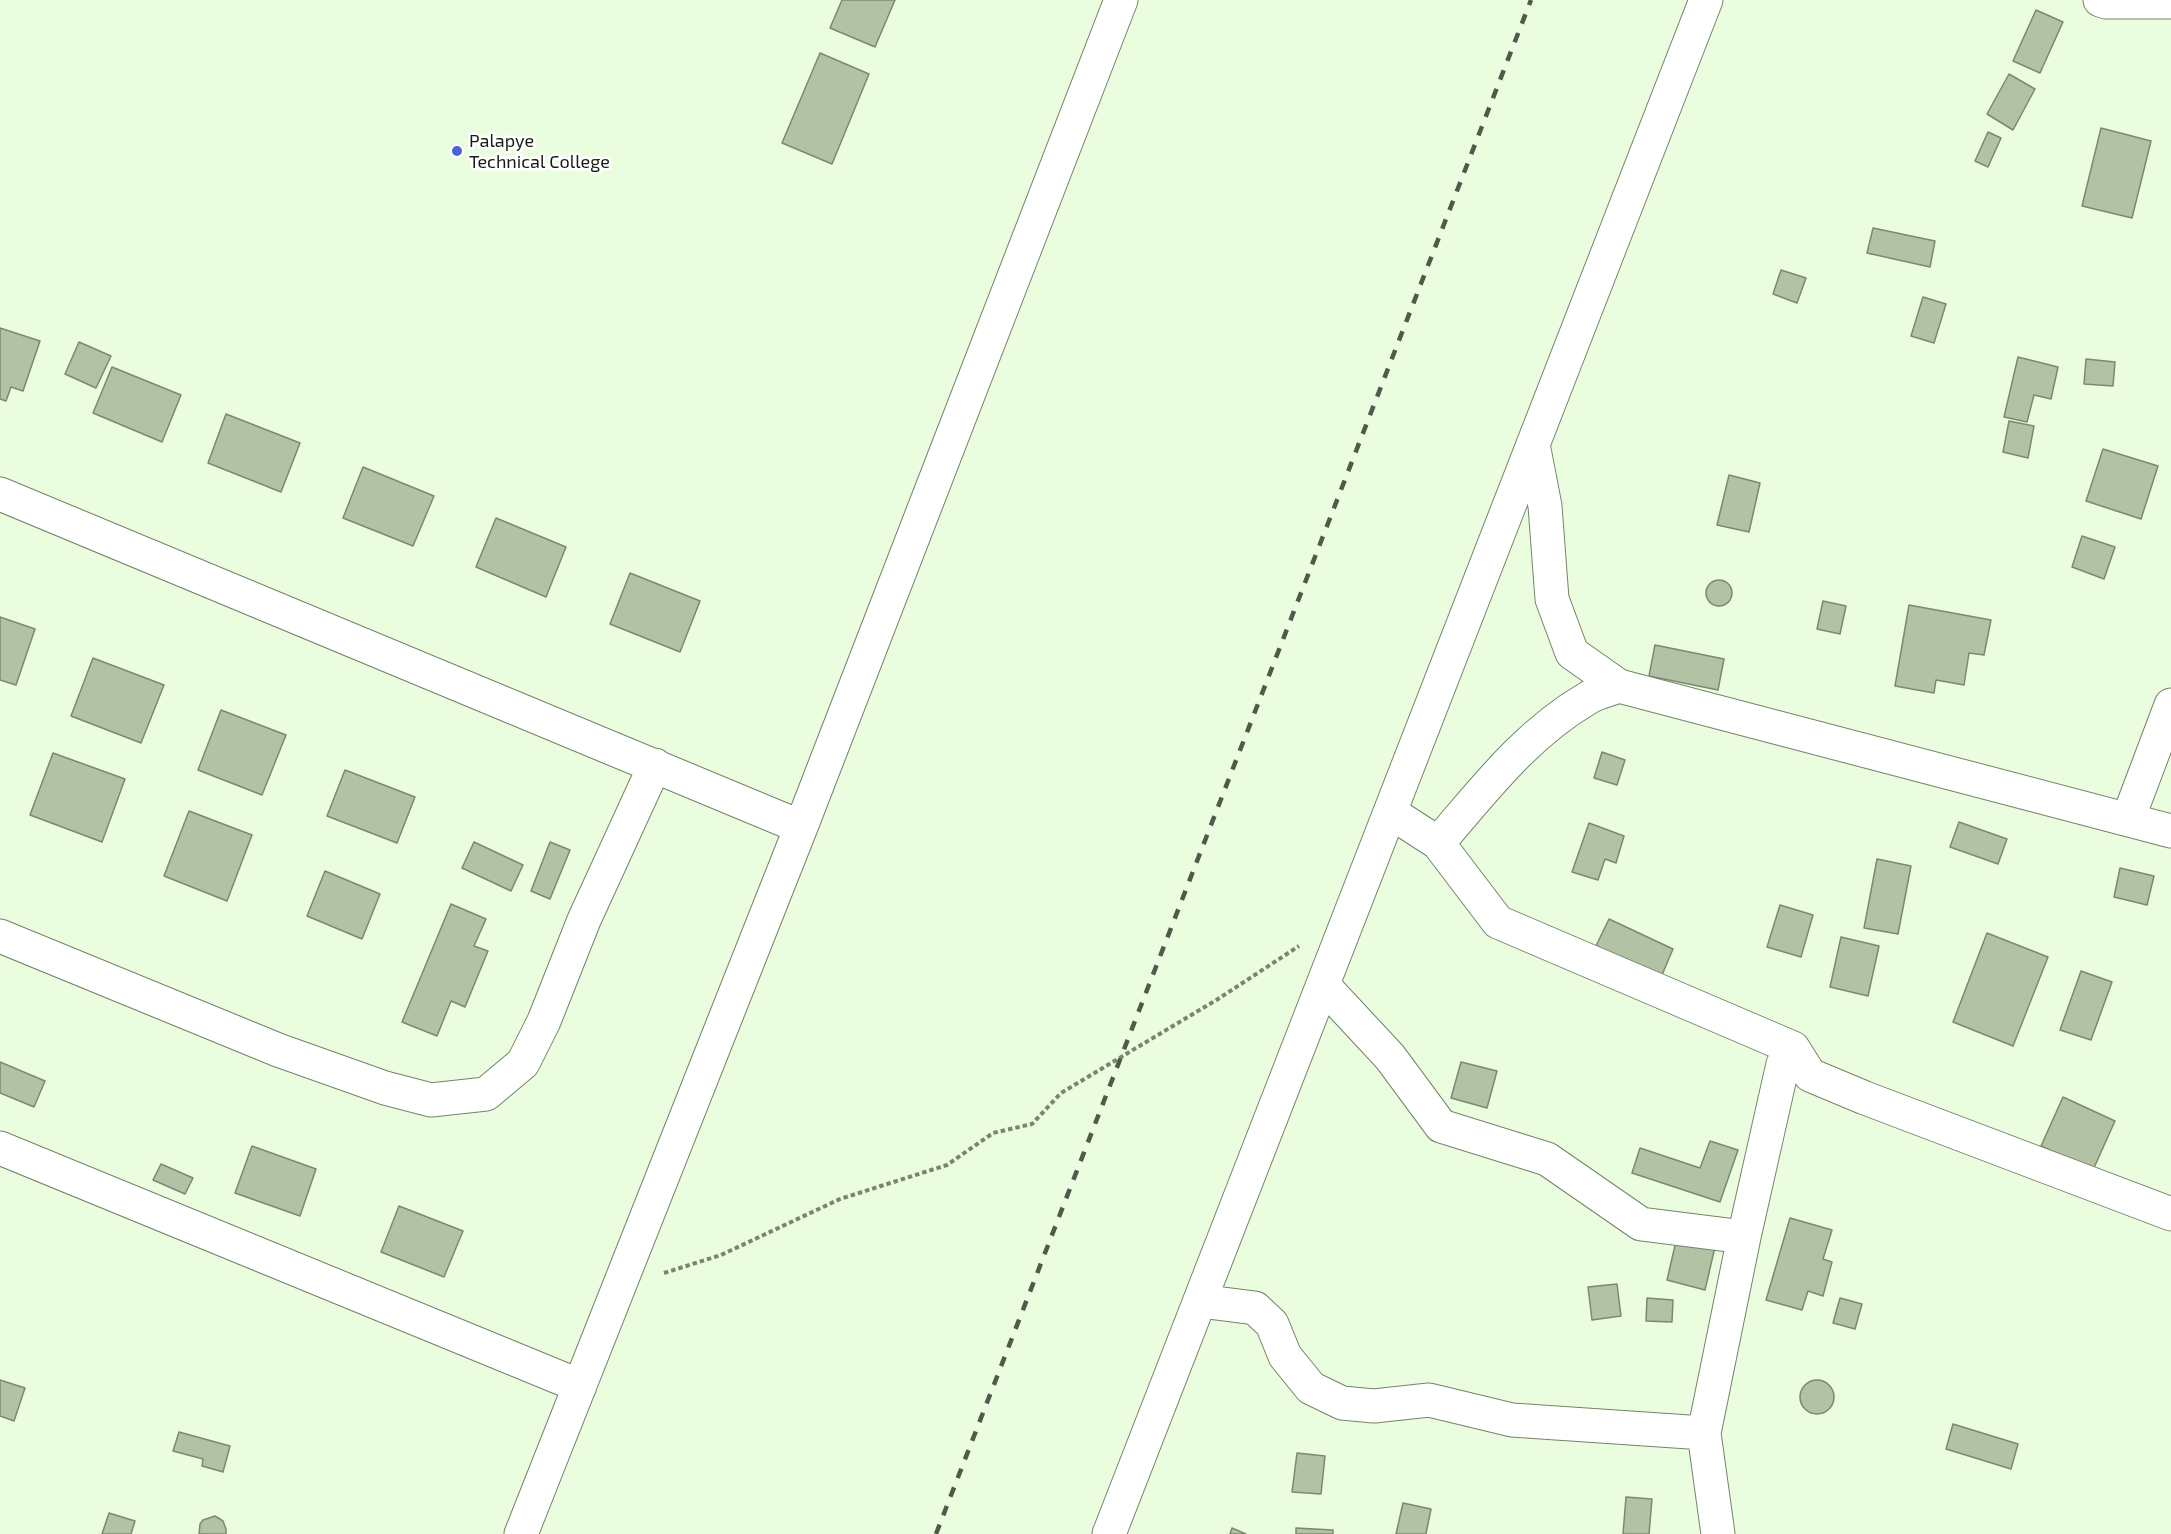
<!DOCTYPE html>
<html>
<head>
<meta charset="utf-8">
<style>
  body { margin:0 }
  canvas { display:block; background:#ebfddf }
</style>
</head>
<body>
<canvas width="2171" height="1534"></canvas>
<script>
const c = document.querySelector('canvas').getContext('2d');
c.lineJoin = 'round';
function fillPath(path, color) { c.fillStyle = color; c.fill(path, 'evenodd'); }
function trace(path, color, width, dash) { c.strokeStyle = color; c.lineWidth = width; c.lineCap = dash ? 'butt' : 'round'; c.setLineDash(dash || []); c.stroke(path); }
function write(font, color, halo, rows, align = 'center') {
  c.font = font + ' "Exo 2",sans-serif'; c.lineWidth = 5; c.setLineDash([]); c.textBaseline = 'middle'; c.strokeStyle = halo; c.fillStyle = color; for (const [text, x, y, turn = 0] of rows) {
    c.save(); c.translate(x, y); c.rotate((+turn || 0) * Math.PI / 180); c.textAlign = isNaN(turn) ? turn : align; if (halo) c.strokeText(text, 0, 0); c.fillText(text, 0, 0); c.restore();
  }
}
const building = new Path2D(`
  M842 0H895L875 47 830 28Z
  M2036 10 2063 22 2040 73 2013 61Z
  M820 53 869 74 832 164 782 143Z
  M2009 74 2035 89 2013 130 1987 114Z
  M2101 128 2151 141 2132 218 2082 206Z
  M1988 132 2001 138 1988 167 1975 161Z
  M1873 228 1935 241 1930 267 1867 253Z
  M1781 270 1806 278 1797 303 1773 294Z
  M1923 297 1946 304 1934 343 1911 336Z
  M0 328 40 341 23 391 11 387 6 401 0 399Z
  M79 342 111 356 96 388 65 374Z
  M2018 357 2058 367 2051 399 2034 395 2027 422 2004 417Z
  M2086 359 2115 362 2113 386 2084 384Z
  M112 367 181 395 162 442 93 413Z
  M226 414 300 443 281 492 208 463Z
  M2009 421 2034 426 2028 458 2003 452Z
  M2103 449 2158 466 2141 519 2086 501Z
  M363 467 434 496 413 546 343 518Z
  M1729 475 1760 483 1749 532 1717 525Z
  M496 518 566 547 546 597 476 567Z
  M2082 536 2115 547 2104 579 2072 567Z
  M630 573 700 601 680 652 610 624Z
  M1706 593a13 13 0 1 1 26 0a13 13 0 1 1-26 0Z
  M1823 601 1846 606 1840 634 1817 629Z
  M1909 605 1991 620 1984 655 1969 653 1964 685 1936 680 1934 693 1895 686Z
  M0 617 35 629 16 685 0 680Z
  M1655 645 1724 659 1718 690 1649 676Z
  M93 658 164 685 141 743 71 716Z
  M221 710 286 735 262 795 198 770Z
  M1602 752 1625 760 1617 785 1594 778Z
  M53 753 125 779 102 842 30 815Z
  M345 770 415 797 397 843 327 816Z
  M189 811 252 835 227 901 164 876Z
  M1959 822 2007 839 1998 864 1950 847Z
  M1589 823 1624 836 1616 863 1605 859 1598 880 1572 872Z
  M474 842 523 865 511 891 462 868Z
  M550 842 570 850 550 899 531 891Z
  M1877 859 1911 866 1898 934 1864 928Z
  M2120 868 2154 876 2147 905 2114 897Z
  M325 871 380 894 362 939 307 916Z
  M451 904 486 919 474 946 488 951 465 1007 451 1001 437 1036 402 1022Z
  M1780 905 1813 915 1801 957 1767 947Z
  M1609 919 1673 949 1659 982 1593 952Z
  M1987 933 2048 957 2013 1046 1953 1022Z
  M1841 937 1879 946 1868 996 1830 987Z
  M2081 971 2112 982 2091 1040 2060 1030Z
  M0 1062 45 1081 34 1107 0 1093Z
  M1461 1062 1497 1071 1487 1108 1451 1098Z
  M2063 1097 2115 1121 2093 1170 2041 1146Z
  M1710 1141 1738 1150 1720 1202 1632 1173 1640 1148 1700 1168Z
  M252 1146 316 1169 300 1216 235 1193Z
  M161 1164 193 1178 185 1194 153 1180Z
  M399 1206 463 1231 444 1277 381 1252Z
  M1790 1218 1832 1230 1823 1259 1832 1262 1823 1296 1808 1291 1802 1310 1766 1300Z
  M1677 1237 1715 1247 1705 1290 1667 1280Z
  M1617 1284 1621 1316 1592 1320 1588 1287Z
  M1647 1298 1673 1300 1672 1322 1646 1321Z
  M1840 1298 1862 1304 1855 1329 1833 1323Z
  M0 1380 25 1388 14 1421 0 1416Z
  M1800 1397a17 17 0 1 1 34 0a17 17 0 1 1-34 0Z
  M1953 1424 2018 1444 2011 1469 1946 1449Z
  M179 1432 230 1446 223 1472 202 1466 203 1459 173 1451Z
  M1297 1453 1325 1456 1321 1494 1292 1492Z
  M1626 1497 1652 1499 1649 1534H1623Z
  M1403 1503 1431 1509 1426 1534H1396Z
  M109 1513 135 1521 131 1534H102Z
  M215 1516 223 1521 226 1529V1534H199L200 1524 203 1520Z
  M1232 1528 1246 1534H1230Z
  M1296 1528 1333 1530V1534H1296Z`);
fillPath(building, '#b1c2a5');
trace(building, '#7a8a70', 1.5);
const street = new Path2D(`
  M2100 0 2106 2H2171
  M1533 444 1545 506 1552 599 1572 653 1619 686
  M0 494 801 827
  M1390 812 1438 843 1498 922 1793 1048
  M2128 819 2171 705
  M1438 843C1485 789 1525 735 1588 698 1597 692 1609 690 1619 686L2171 831
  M0 936 278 1050 385 1088 431 1100 486 1094 523 1063 544 1021 584 920 655 765
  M1323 985 1390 1057 1441 1126 1547 1159 1641 1224 1744 1237
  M0 1148 580 1386
  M1200 1301 1255 1308 1272 1324 1285 1356 1311 1388 1342 1403 1374 1406 1429 1400 1512 1420 1704 1433
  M521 1534 801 827 1121 0
  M1109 1534 1706 0
  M1718 1534 1704 1433 1744 1237 1783 1064 1793 1048 1810 1075 1865 1098 2171 1214`);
trace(street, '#748469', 35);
trace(new Path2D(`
  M664 1273 721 1255 840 1199 947 1165 993 1133 1032 1124 1061 1093 1218 999 1299 946`), '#798471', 4, [4.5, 3]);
trace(street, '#fff', 33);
trace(new Path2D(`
  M936 1534 1531 0`), '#50594a', 4.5, [10, 10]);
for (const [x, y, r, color] of [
  [457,151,6,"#4b63d8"]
]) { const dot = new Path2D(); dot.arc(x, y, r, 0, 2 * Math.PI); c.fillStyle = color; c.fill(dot); trace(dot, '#fff', 2); }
write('18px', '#171d13', '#fff', [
  ["Palapye",469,141],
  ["Technical College",469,162]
], 'left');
</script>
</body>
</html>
